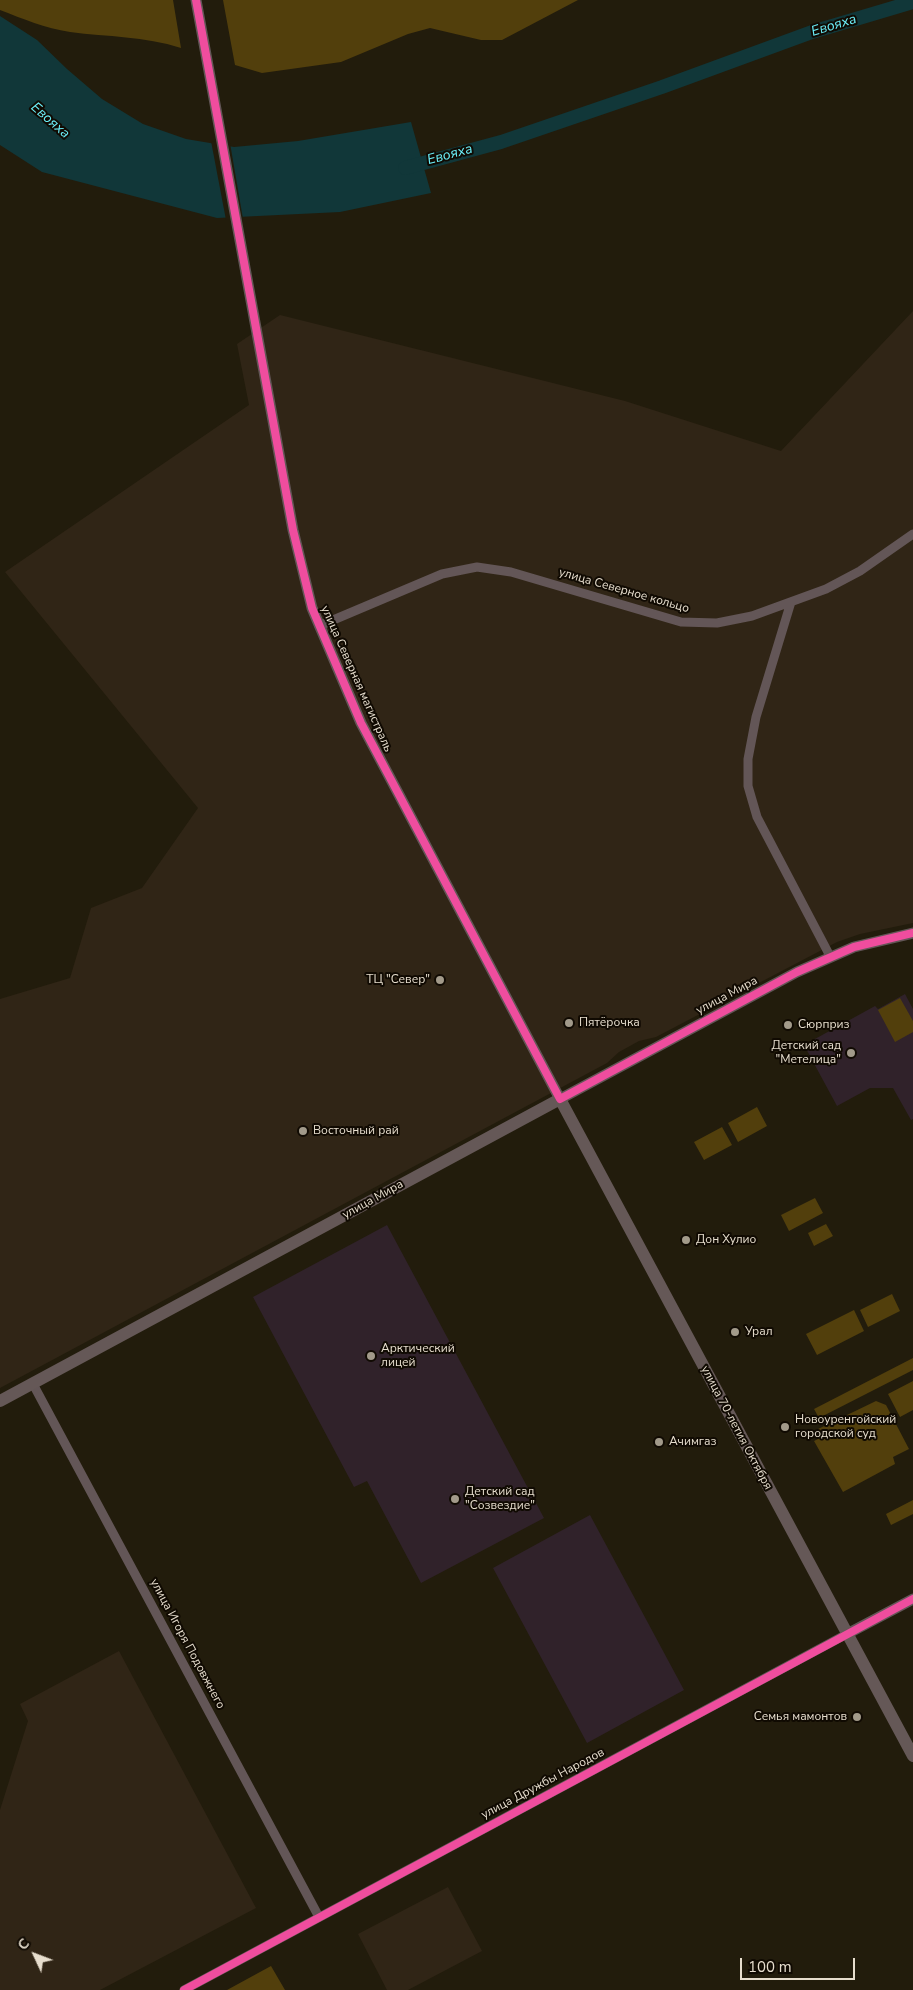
<!DOCTYPE html>
<html>
<head>
<meta charset="utf-8">
<style>
  body { margin:0 }
  #map { position:relative; width:913px; height:1990px; overflow:hidden; background:#221c0c; font-family:"Nunito Sans",sans-serif }
  canvas { display:block }
  .north { position:absolute; left:10px; top:1930px; width:50px; height:50px; -webkit-text-stroke:4px #100a02; paint-order:stroke; rotate:313deg; font-size:14px; font-weight:700; line-height:20px; text-align:center; color:#e7dece }
  .north::after { content:''; display:block; margin:auto; width:18px; height:22px; background:#e7dece; clip-path:polygon(50% 0,100% 100%,50% 72%,0 100%) }
  .scale { position:absolute; left:740px; top:1958px; width:115px; height:22px; box-sizing:border-box; border:2px solid #e7dece; border-top:0; padding-left:6px; font-size:15px; line-height:18px; white-space:nowrap; color:#e7dece; -webkit-text-stroke:4px #100a02; paint-order:stroke }
</style>
</head>
<body>
<div id="map">
<canvas width="913" height="1990"></canvas>
<div class="north">С</div>
<div class="scale">100 m</div>
</div>
<script>
const c = document.querySelector('canvas').getContext('2d');
c.lineJoin = 'round';
function fillPath(path, color) { c.fillStyle = color; c.fill(path, 'evenodd'); }
function trace(path, color, width, dash) { c.strokeStyle = color; c.lineWidth = width; c.lineCap = dash ? 'butt' : 'round'; c.setLineDash(dash || []); c.stroke(path); }
function write(font, color, halo, rows, align = 'center') {
  c.font = font + ' "Nunito Sans",sans-serif'; c.lineWidth = 4; c.setLineDash([]); c.textBaseline = 'middle'; c.strokeStyle = halo; c.fillStyle = color; for (const [text, x, y, turn = 0] of rows) {
    c.save(); c.translate(x, y); c.rotate((+turn || 0) * Math.PI / 180); c.textAlign = isNaN(turn) ? turn : align; if (halo) c.strokeText(text, 0, 0); c.fillText(text, 0, 0); c.restore();
  }
}
fillPath(new Path2D(`
  M913 311V923L860 934 837 942 656 1037 639 1041 619 1052 607 1063 0 1388V999L70 978 91 908 142 888 198 808 5 572 249 405 237 344 280 315 625 401 781 451Z
  M119 1651 256 1908 100 1990H0V1810L28 1721 20 1704Z
  M448 1887 482 1951 408 1990H387L358 1934Z`), '#302516');
fillPath(new Path2D(`
  M905 994 913 1009V1119L911 1120 893 1088H870L837 1106 804 1045 875 1006 878 1009Z
  M387 1225 544 1518 421 1583 367 1481 354 1487 253 1297Z
  M590 1515 684 1690 587 1743 493 1568Z`), '#30222a');
fillPath(new Path2D(`
  M0 0H173L181 48C144 36 108 37 70 32 45 28 23 19 0 10Z
  M223 0H578L502 40H481L430 28 408 34 341 62 262 73 235 65Z
  M900 998 913 1021V1032L895 1042 878 1010Z
  M757 1107 767 1126 738 1142 728 1123Z
  M722 1127 732 1145 704 1160 694 1142Z
  M815 1198 823 1213 789 1231 781 1215Z
  M826 1224 833 1236 814 1246 808 1233Z
  M892 1294 900 1311 868 1327 860 1310Z
  M854 1310 864 1331 817 1355 806 1334Z
  M913 1358V1370L819 1418 814 1409Z
  M913 1381V1410L900 1417 888 1394Z
  M876 1401 886 1405 909 1449 893 1457 895 1464 843 1492 814 1441 824 1436 818 1429Z
  M913 1500V1514L891 1525 886 1514Z
  M271 1966 285 1990H227Z`), '#523f0c');
fillPath(new Path2D(`
  M0 16 37 40 67 69 102 99 143 124 186 139 234 147 298 141 411 122 431 193 340 212 217 218 42 172 0 145Z`), '#113739');
fillPath(new Path2D(`
  M211 141 230 143 243 219 226 220Z`), '#221c0c');
trace(new Path2D(`
  M405 168 501 142 662 87 812 32 913 2`), '#113739', 14);
trace(new Path2D(`
  M791 602 756 717 748 759V786L757 817 830 956
  M319 626 442 574 477 567 511 572 681 622 717 623 752 616 826 589 860 571 913 534
  M33 1384 319 1917
  M184 1990 847 1634`), '#635657', 9);
trace(new Path2D(`
  M196 0 293 530 312 608 361 723 560 1099 797 972 854 947 913 933
  M847 1634 913 1599`), '#635657', 11);
trace(new Path2D(`
  M0 1401 560 1099 913 1756`), '#655857', 12);
trace(new Path2D(`
  M196 0 293 530 312 608 361 723 560 1099 797 972 854 947 913 933
  M184 1990 913 1599`), '#ef4d9e', 8);
for (const [x, y, r, color] of [
  [440,980,5,"#a29a8a"],
  [569,1023,5,"#a29a8a"],
  [788,1025,5,"#a29a8a"],
  [851,1053,5,"#a29a8a"],
  [303,1131,5,"#a29a8a"],
  [686,1240,5,"#a29a8a"],
  [735,1332,5,"#a29a8a"],
  [371,1356,5,"#a29a8a"],
  [785,1427,5,"#a29a8a"],
  [659,1442,5,"#a29a8a"],
  [455,1499,5,"#a29a8a"],
  [857,1717,5,"#a29a8a"]
]) { const dot = new Path2D(); dot.arc(x, y, r, 0, 2 * Math.PI); c.fillStyle = color; c.fill(dot); trace(dot, '#100a02', 2); }
write('12px', '#e7dece', '#100a02', [
  ["улица Северное кольцо",624,591,16],
  ["улица Северная магистраль",356,679,66],
  ["улица Мира",727,996,-28],
  ["улица Мира",373,1200,-29],
  ["улица 70-летия Октября",736,1428,62],
  ["улица Игоря Подовжнего",187,1644,62],
  ["улица Дружбы Народов",543,1784,-28]
]);
write('12px', '#e7dece', '#100a02', [
  ["ТЦ \"Север\"",430,980,"right"],
  ["Пятёрочка",579,1023],
  ["Сюрприз",798,1025],
  ["Детский сад",841,1046,"right"],
  ["\"Метелица\"",841,1060,"right"],
  ["Восточный рай",313,1131],
  ["Дон Хулио",696,1240],
  ["Урал",745,1332],
  ["Арктический",381,1349],
  ["лицей",381,1363],
  ["Новоуренгойский",795,1420],
  ["городской суд",795,1434],
  ["Ачимгаз",669,1442],
  ["Детский сад",465,1492],
  ["\"Созвездие\"",465,1506],
  ["Семья мамонтов",847,1717,"right"]
], 'left');
write('italic 14px', '#6cf1fb', '#100a02', [
  ["Евояха",834,26,-17],
  ["Евояха",50,121,41],
  ["Евояха",450,155,-15]
]);
</script>
</body>
</html>
